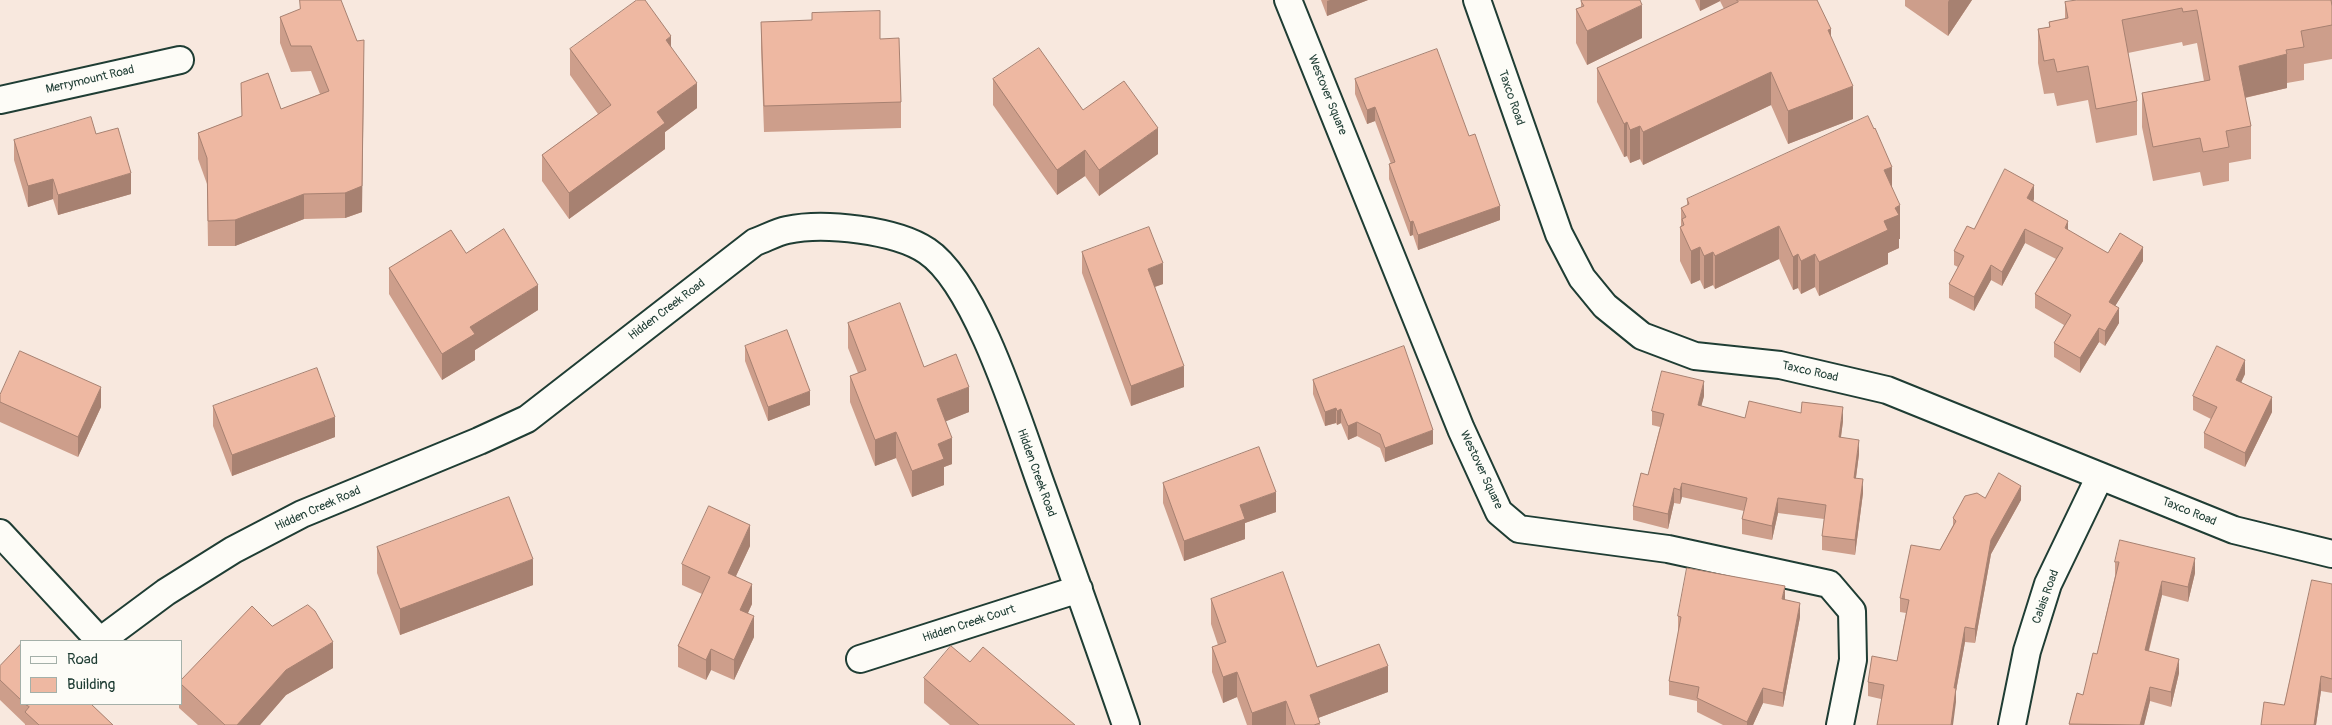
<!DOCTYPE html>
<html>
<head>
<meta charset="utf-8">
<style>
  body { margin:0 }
  #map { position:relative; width:2332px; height:725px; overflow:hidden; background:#f8e8de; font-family:Pangolin,sans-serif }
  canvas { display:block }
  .legend { position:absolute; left:20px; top:640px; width:162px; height:65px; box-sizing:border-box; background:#fdfcf7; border:1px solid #a4b0a9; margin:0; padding:6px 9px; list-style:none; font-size:15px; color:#1f3d34 }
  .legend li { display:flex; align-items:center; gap:10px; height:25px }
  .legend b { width:25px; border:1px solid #a4b0a9 }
</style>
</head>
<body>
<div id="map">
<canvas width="2332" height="725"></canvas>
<ul class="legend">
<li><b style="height:6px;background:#fdfcf7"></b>Road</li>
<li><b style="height:14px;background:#eeb8a2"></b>Building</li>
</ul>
</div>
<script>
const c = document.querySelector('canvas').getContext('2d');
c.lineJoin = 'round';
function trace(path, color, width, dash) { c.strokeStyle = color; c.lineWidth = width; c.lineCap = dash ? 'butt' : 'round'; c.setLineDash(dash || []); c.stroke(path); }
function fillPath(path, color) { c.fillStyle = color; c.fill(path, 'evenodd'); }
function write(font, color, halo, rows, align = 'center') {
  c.font = font + ' Pangolin,sans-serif'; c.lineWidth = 4; c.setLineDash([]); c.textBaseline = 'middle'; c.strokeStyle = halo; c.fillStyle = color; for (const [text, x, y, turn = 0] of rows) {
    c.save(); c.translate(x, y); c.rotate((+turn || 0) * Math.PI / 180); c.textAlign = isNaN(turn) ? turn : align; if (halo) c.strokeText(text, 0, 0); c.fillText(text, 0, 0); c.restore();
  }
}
const street = new Path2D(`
  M1288 0 1461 429 1499 512 1519 529 1668 549 1829 584 1852 611 1853 660 1840 725
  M1477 0 1559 234 1582 278 1605 306 1642 336 1695 356 1780 365 1887 390 2234 530 2332 554
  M0 100 180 60
  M0 533 100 641 166 592 233 550 302 514 479 441 527 419 755 242C766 238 777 232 787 230 824 222 896 230 927 251 978 285 1021 430 1043 490 1071 568 1099 646 1126 725
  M860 659 1079 589
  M2012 725 2027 651 2048 584 2100 476`);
trace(street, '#1f3d34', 30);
trace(street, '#fdfcf7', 26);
fillPath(new Path2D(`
  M341 0 362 212 345 218 304 219 235 246H208L207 184 198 159V133L242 116 241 83 281 109 320 94 311 71 291 72 280 43V17Z
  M1321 0H1368L1327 16Z
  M1695 0H1817L1831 37 1853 119 1788 144 1771 105 1643 165 1640 159 1630 163 1627 156 1624 157 1597 102V68L1724 9 1720 1 1700 11Z
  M1905 0H1972L1948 36 1905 6Z
  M2332 0V59L2304 64V80L2287 83V88L2245 98 2251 126V159L2229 163V181L2203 186 2200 172 2153 181 2142 127V93L2204 81 2197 43 2183 46 2182 42 2128 53 2137 101V135L2096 143 2088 100 2057 106 2054 93 2044 94 2038 63V29L2049 27V22L2065 19V2Z
  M1581 1 1642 38 1587 65 1576 43V9L1581 7Z
  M761 22 880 39 901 102V128L764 132 761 48Z
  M671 47 697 108 665 132V149L569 219 542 181V155L598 114 570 75V49Z
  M993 79 1083 110 1158 154 1099 196 1085 176 1057 195 993 105Z
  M1355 79 1500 220 1418 250 1413 235 1410 236 1389 179V164H1391L1375 121 1367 124 1355 94Z
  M96 134 131 194 58 215 53 199 28 207 14 160V140Z
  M1892 187 1900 239H1899V248L1888 253V264L1819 296 1815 287 1801 294 1798 288 1793 290 1779 259 1715 289 1713 285 1704 289 1700 280 1691 284 1680 261V227H1681V208L1687 205V199Z
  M2034 199 2033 202 2068 230 2108 253 2143 261 2115 306 2119 323 2105 346 2099 342 2080 373 2054 357V343L2064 325 2035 308V294L2056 259 2025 243 2002 286 1991 280 1974 311 1949 298V284L1958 267 1954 265V251L1974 229Z
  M1082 252 1163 284 1155 287 1184 387 1131 406 1082 273Z
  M466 253 538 310 475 350V360L442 380 389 294V268Z
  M848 323 924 367 969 412 945 421 952 464 944 467V485L912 497 896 458 875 466 850 402V376L858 373 848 348Z
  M745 346 810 405 768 421 745 361Z
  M2245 374 2241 382 2272 412 2245 467 2204 448V433L2211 419 2193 410V396Z
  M1313 380 1433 444 1385 462 1380 448 1357 436 1348 440 1341 423 1337 425 1336 423 1325 426 1313 394Z
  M0 395 101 407 78 457 0 422Z
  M1704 396 1701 406 1745 418 1801 413 1843 421 1841 437 1859 454 1856 478 1863 493 1855 555 1822 550V536L1824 519 1778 513 1772 540 1742 534V519L1744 511 1682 497 1680 504 1674 503 1668 529 1633 520V506L1648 475 1660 427 1652 425V411Z
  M213 406 335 437 232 476 213 426Z
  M1163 483 1276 512 1245 523V539L1184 561 1163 503Z
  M1985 498 2021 500 1991 554 1975 643 1965 642 1956 691V702L1881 699 1868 696V682L1897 661 1906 613 1900 612V598L1940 550 1953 525V518Z
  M750 546 736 576 752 604 748 613 754 637 734 680 711 670 706 680 678 667V646L702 594 682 585V564Z
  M377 547 533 585 400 635 377 573Z
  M2115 562 2195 573 2188 602 2162 595 2149 651 2179 673 2171 707 2150 701 2144 725H2069L2077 693 2083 695 2097 654 2115 576Z
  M2332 584V693L2321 691 2316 725H2261L2284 705Z
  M1211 599 1317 667 1388 692 1318 718 1320 725H1247L1237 697 1223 703 1212 672V647L1218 645 1211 624Z
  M1785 600 1800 617 1783 707 1763 703 1753 725H1723L1697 712V701L1669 695V681L1679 631H1678V616Z
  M272 626 333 668 286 695 260 725H198L179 708V704H181V680Z
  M21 644V704H91L113 725H25V724L0 700V666Z
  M970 662 1075 725H950L924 703V678Z`), '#cd9e8b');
fillPath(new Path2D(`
  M1330 0H1368L1327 16V1Z
  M1700 0H1720V1L1700 11Z
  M1949 0H1972L1948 36V2Z
  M1642 5V38L1587 65V31Z
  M1831 29V62L1828 30Z
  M671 36V62L666 40Z
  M2287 54V88L2239 99V66Z
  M364 66 362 212 345 218V193Z
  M1771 72V105L1643 165V132Z
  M697 83V108L665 132V149L569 219V193L657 112Z
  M1853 86V119L1788 144V111Z
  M1375 107V121L1367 124V110Z
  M1627 122V156L1624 157V124Z
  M1640 126V159L1630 163V130Z
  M1158 128V154L1099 196V170Z
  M1085 150V176L1057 195V170Z
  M1892 167V200L1884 170Z
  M131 173V194L58 215V195Z
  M53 179V199L28 207V186Z
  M2034 185V199L2027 213V198Z
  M304 194V219L235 246V220Z
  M1900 205V239H1899V248L1888 253V264L1819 296V262L1884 221 1895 208Z
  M1500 206V220L1418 250V235Z
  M1413 221V235L1410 236V222Z
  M2068 221V235L2065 228Z
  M1779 226V259L1715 289V256Z
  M2025 229V243L2002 286V272Z
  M1700 247V280L1691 284V251Z
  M2143 247V261L2109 316V302Z
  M1713 252V285L1704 289V256Z
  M1798 254V288L1793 290V257Z
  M1815 254V287L1801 294V261Z
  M1163 263V284L1148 289V269Z
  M1991 265V280L1974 311V297Z
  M538 285V310L475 350V360L442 380V354L470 327Z
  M2119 308V323L2105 346V331Z
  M2099 328V342L2080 373V358Z
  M2245 360V374L2236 394V380Z
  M1184 366V387L1131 406V386Z
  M1704 381V396L1698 419V405Z
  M101 387V407L78 457V437Z
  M969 387V412L937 425V399Z
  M810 391V405L768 421V407Z
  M2272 397V412L2245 467V453Z
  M1843 407V421L1839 451V437Z
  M1336 408V423L1325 426V412Z
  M1341 409V423L1337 425V411Z
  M335 417V437L232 476V455Z
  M1357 422V436L1348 440V426Z
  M1433 430V444L1385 462V448Z
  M896 432V458L875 466V440Z
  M952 438V464L944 467V485L912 497V471L938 444Z
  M1859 440V454L1854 492V478Z
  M1863 479V493L1855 555V540Z
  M1682 483V497L1680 504V490Z
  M2021 486V500L1991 554 1975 643V629L1991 540Z
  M1674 488V503L1668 529V514Z
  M1276 492V512L1245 523V539L1184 561V541L1240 505Z
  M1778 498V513L1772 540V526Z
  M750 525V546L728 593V573Z
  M2195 558V573L2188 602V587Z
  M533 559V585L400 635V609Z
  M2162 581V595L2145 665V650Z
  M752 584V604L740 630V610Z
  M1785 586V601L1782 599Z
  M1800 603V617L1783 707V693Z
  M754 616V637L734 680V660Z
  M1965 627V642L1956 691V702L1953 725H1951L1954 688Z
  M333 642V668L286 695 260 725H237L286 670Z
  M711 649V670L706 680V660Z
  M2179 659V673L2171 707V692Z
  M1388 666V692L1310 721V695Z
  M1237 672V697L1223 703V677Z
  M2321 676V691L2316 725H2314Z
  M2150 687V701L2144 725H2140Z
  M1763 688V703L1753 725H1747V722Z
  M1286 701V725H1252V713Z`), '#a78171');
const building = new Path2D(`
  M300 0H341L357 41 364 40 362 186 345 193 304 194 235 220 208 221 207 158 198 133 242 116 241 83 268 73 281 109 329 91 311 46H291L280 17 300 9Z
  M637 0H645L671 36 666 40 697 83 657 112 665 123 569 193 542 155 611 105 570 49Z
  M1583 0H1640L1642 5 1587 31 1576 9 1584 6 1581 1Z
  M1737 0H1817L1831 29 1828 30 1853 86 1788 111 1771 72 1643 132 1640 126 1630 130 1627 122 1624 124 1597 68 1738 2Z
  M2077 0H2331L2332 6V25L2301 31 2304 47 2286 50 2287 54 2239 66 2251 126 2226 131 2229 147 2203 152 2200 138 2153 147 2142 93 2210 80 2197 10 2183 12 2182 8 2122 20 2137 101 2096 109 2088 66 2057 72 2054 59 2044 61 2038 29 2050 27 2049 22 2068 18 2065 2Z
  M880 11V39L899 38 901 102 764 106 761 22 812 20V13Z
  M1039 48 1083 110 1124 81 1158 128 1099 170 1085 150 1057 170 993 79Z
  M1437 49 1469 136 1475 134 1500 206 1418 235 1413 221 1410 222 1389 164 1395 162 1375 107 1367 110 1355 79Z
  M1868 116 1874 129 1875 128 1892 167 1884 170 1900 205 1895 208 1899 215 1884 221 1888 230 1819 262 1815 254 1801 261 1798 254 1793 257 1779 226 1715 256 1713 252 1704 256 1700 247 1691 251 1680 227 1684 225 1682 219 1686 217 1681 208 1689 204 1687 199Z
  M91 117 96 134 118 128 131 173 58 195 53 179 28 186 14 140Z
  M2005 169 2034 185 2027 198 2068 221 2065 228 2108 253 2120 233 2143 247 2109 302 2119 308 2105 331 2099 328 2080 358 2054 343 2071 315 2035 294 2063 248 2025 229 2002 272 1991 265 1974 297 1949 284 1964 256 1954 251 1967 226 1974 229Z
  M1149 227 1163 263 1148 269 1184 366 1131 386 1082 252Z
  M504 229 538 285 470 327 475 334 442 354 389 268 451 230 466 253Z
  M900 303 924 367 956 354 969 387 937 399 952 438 938 444 944 459 912 471 896 432 875 440 850 376 866 370 848 323Z
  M787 330 810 391 768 407 745 346Z
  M1404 346 1433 430 1385 448 1380 434 1357 422 1348 426 1341 409 1337 411 1336 408 1325 412 1313 380Z
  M2217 346 2245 360 2236 380 2272 397 2245 453 2204 433 2217 407 2193 396Z
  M20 351 101 387 78 437 0 402V395Z
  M317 368 335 417 232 455 213 406Z
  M1662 371 1704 381 1698 405 1745 418 1749 401 1801 413 1802 402 1843 407 1839 437 1859 440 1854 478 1863 479 1855 540 1822 536 1826 505 1778 498 1772 526 1742 519 1747 498 1682 483 1680 490 1674 488 1668 514 1633 506 1641 473 1648 475 1664 414 1652 411Z
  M1259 447 1276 492 1240 505 1245 519 1184 541 1163 483Z
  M1999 473 2021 486 1991 540 1975 629 1965 627 1954 688H1956L1951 725H1877L1884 685 1868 682 1872 656 1897 661 1909 600 1900 598 1911 545 1940 550 1956 521 1953 518 1965 496 1977 493 1985 498Z
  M509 497 533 559 400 609 377 547Z
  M709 506 750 525 728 573 752 584 740 610 754 616 734 660 711 649 706 660 678 646 710 577 682 564Z
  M2120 540 2195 558 2188 587 2162 581 2145 650 2179 659 2171 692 2150 687 2140 725 2069 724 2077 693 2083 695 2093 653 2097 654 2119 562H2115Z
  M1687 568 1785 586 1782 599 1800 603 1783 693 1763 688 1747 722 1697 698 1699 687 1669 681 1681 617 1678 616Z
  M1283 572 1317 667 1379 644 1388 666 1310 695 1320 723 1314 725H1295L1286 701 1252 713 1237 672 1223 677 1212 647 1226 642 1211 599Z
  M2312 580 2332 584V679L2321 676 2314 725H2261L2264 702 2284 705Z
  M308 605 315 611 333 642 286 670 237 725H225L181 684V680L252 606 272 626Z
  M21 644V700L0 680V666Z
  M951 646 970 662 983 647 1075 725H979L924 678Z
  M25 704H91L113 725H39L25 712 29 707Z`);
fillPath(building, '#eeb8a2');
trace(building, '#a78171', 1);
write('12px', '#1f3d34', '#fdfcf7', [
  ["Merrymount Road",90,80,-13],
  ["Westover Square",1327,95,68],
  ["Taxco Road",1511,98,71],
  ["Hidden Creek Road",667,310,-37],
  ["Taxco Road",1810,372,13],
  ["Westover Square",1481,470,65],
  ["Hidden Creek Road",1036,473,70],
  ["Hidden Creek Road",318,509,-24],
  ["Taxco Road",2189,512,22],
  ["Calais Road",2046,597,-70],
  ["Hidden Creek Court",969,624,-18]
]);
</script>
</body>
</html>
